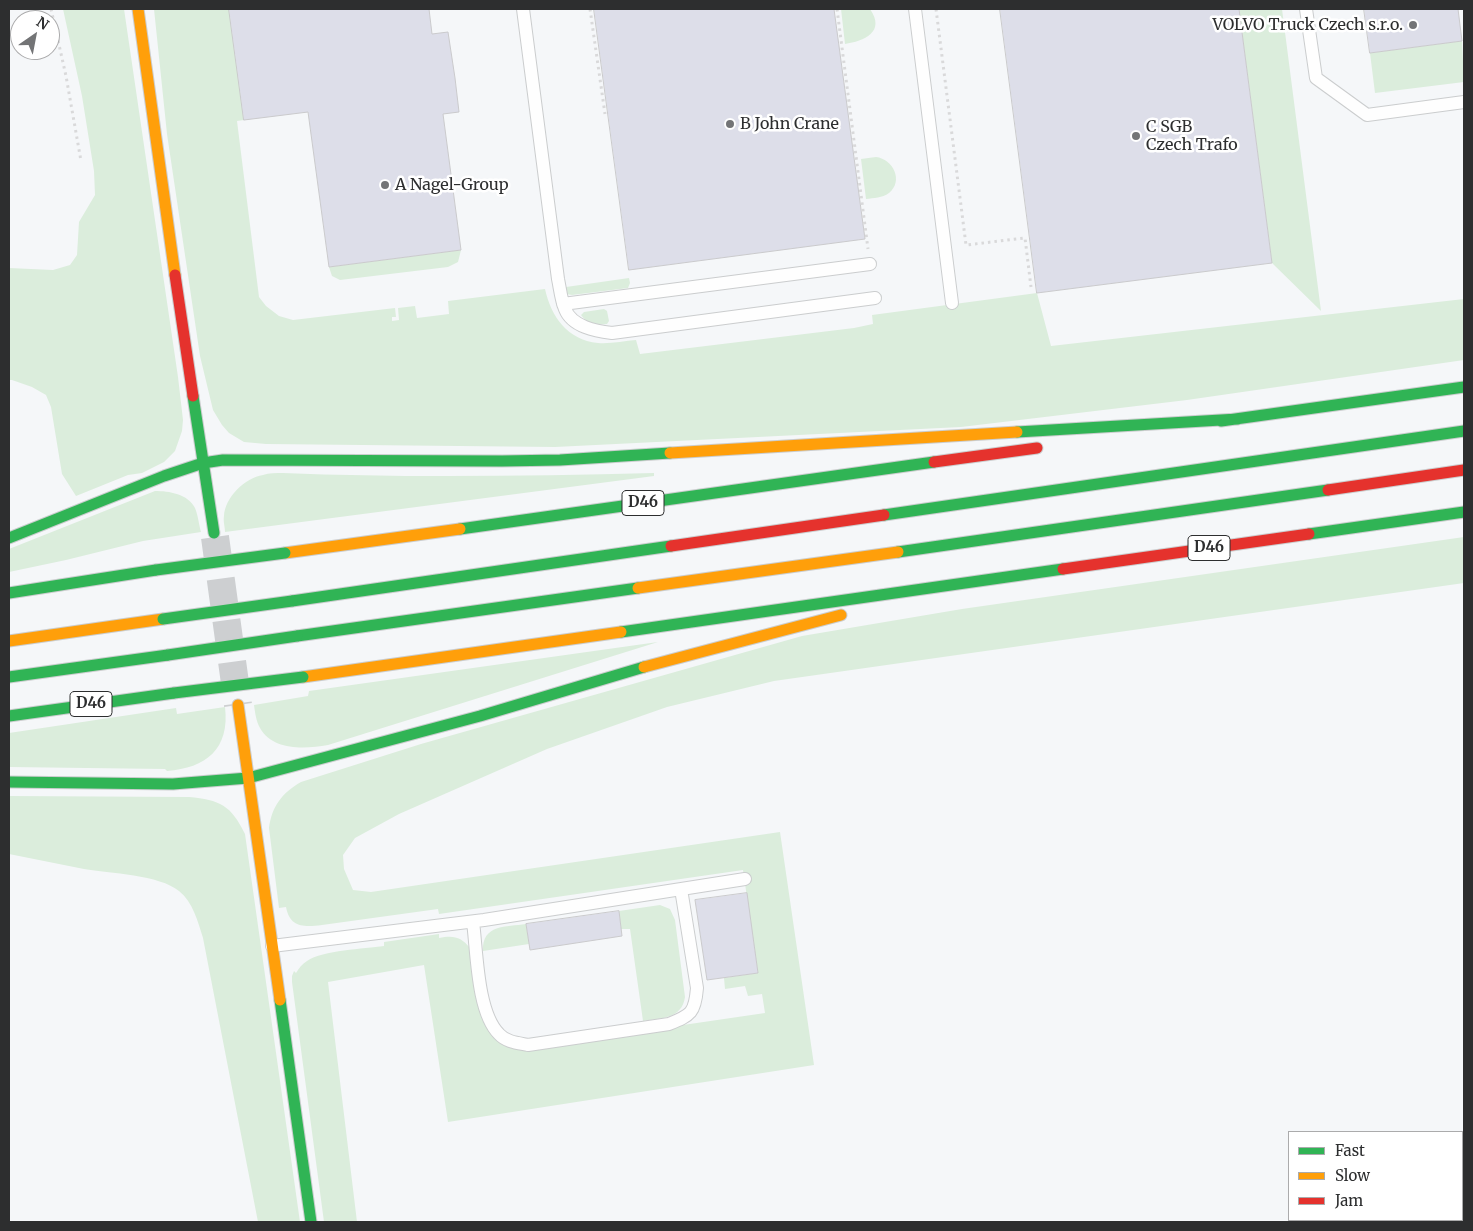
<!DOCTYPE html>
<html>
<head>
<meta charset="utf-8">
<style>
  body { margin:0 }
  #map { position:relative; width:1473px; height:1231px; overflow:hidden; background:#f5f7f9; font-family:Merriweather,serif }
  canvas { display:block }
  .frame { position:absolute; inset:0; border:10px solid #2d2e2f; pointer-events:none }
  .legend { position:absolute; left:1288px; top:1131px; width:175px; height:90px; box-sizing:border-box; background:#fff; border:1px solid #ababac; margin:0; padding:6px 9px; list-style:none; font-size:15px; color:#2d2e2f }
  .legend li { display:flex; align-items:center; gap:10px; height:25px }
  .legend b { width:25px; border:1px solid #ababac }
  .north { position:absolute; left:10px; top:10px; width:50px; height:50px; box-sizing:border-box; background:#fff; border:1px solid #ababac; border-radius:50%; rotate:33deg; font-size:14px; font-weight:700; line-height:20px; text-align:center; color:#2d2e2f }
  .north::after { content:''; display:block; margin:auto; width:18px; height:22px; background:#737476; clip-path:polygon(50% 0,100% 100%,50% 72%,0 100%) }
</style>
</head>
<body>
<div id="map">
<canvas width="1473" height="1231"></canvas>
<div class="frame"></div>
<ul class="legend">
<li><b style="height:6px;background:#30b455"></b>Fast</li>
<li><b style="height:6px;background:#ff9f0a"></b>Slow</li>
<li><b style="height:6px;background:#e5322d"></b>Jam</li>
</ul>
<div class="north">N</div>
</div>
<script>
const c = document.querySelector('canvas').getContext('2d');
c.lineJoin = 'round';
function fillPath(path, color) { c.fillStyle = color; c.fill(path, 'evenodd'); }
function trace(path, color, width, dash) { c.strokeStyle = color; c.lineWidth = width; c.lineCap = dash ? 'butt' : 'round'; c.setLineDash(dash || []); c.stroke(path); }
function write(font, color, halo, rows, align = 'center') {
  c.font = font + ' Merriweather,serif'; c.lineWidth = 5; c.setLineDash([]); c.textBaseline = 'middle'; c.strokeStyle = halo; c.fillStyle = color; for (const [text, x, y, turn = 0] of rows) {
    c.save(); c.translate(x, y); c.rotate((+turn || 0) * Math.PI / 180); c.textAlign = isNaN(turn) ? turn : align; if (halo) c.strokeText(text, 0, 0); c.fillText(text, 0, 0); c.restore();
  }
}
fillPath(new Path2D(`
  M63 9H124L178 377 183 420 182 431 175 451 164 462 142 473 128 475 76 496 62 474 51 407 46 395 32 387 12 380H9V268L53 270 70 265 77 255 79 222 95 195 94 171 82 96Z
  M154 9H229L244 120 237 121 259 297 266 306 279 316 293 320 395 308 396 317H392V321L399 320 398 308 415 306 417 318 449 314 448 301 545 289C551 316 567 340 598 343 610 344 624 341 636 340L640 354 854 328 873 324 872 315 1037 293 1051 346 1464 299V360L1187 400 961 427 555 447 266 444 244 442 229 433 222 425 213 410 200 356 167 134Z
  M841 9H870C886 32 864 41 845 44Z
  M1239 9H1282L1321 311 1272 263Z
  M1462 41 1464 82 1375 93 1370 53Z
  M876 157C893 159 904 181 889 193 882 198 874 198 866 199L861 159Z
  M461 250 458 262 448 267 340 280 332 276 329 267Z
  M629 278 630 283 628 288 572 295 566 294V287Z
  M604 309 607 311 609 321 607 324C598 325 587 324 581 315L584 312Z
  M283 473C406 478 530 476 654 473V476L225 532C225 527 223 521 224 516 225 497 245 478 263 475 269 473 276 473 283 473Z
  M155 491C169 491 188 494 195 508 198 515 199 525 201 532L143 541 66 560 9 572V549Z
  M1464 537V583L774 681 667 707 547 749 399 814 355 838 343 855 344 869 353 890 371 892 780 832 814 1065 448 1122 424 965 328 982 357 1222H324L292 982V976L294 971 296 973C299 968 302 964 307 961 323 950 364 949 384 946V942L439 934V938C454 935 461 937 470 948L482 1019 493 1035 505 1044 642 1031 765 1013 762 994 748 996 745 986 725 989 724 978 758 973 743 870 439 914 438 909 322 925C304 927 290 928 286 907L279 908 269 828C272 806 282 793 301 782L421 744 802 636 962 609Z
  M658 642 328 745C305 749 273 751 260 728 256 721 255 712 254 705L308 696 309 691Z
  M225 707C230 749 206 768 167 771L165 769 9 767V733L176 708 177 714Z
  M9 796 189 797C220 800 231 805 245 834L300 1222H258L203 938C198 922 193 902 179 891 160 875 109 873 84 869 59 864 34 859 9 854Z
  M660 905 670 909 675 920 685 997C682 1019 661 1018 643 1021L630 929H621L619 911Z
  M526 924 529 944 483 951C482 924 506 927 526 924Z`), '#dbeddc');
const building = new Path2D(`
  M229 9H429L432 34 448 32 455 78 459 112 443 114 461 250 329 267 308 112 244 120Z
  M594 9H834L865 239 629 270Z
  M1000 9H1239L1272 263 1037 293Z
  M1364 9H1458L1462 41 1370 53Z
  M747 893 758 973 707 980 695 900Z
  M619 911 622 936 530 950 526 924Z`);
fillPath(building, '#dddee9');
trace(building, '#cacacc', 1);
trace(new Path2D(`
  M215 537 238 705`), '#cdcfd1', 28, [28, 14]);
const lane = new Path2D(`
  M523 9 558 279C560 288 561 300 565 309 572 327 596 331 612 333L875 298
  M915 9 952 303
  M1306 9 1316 78 1367 115 1464 102
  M563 304 870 264
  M473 922C477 952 477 1012 499 1034 506 1042 518 1043 528 1045L669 1024C691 1015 695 1013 697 988L681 889
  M272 946 484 920 745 879`);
const fast = new Path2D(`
  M193 396 214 533
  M1221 421 1464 387
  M1017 432 1238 419
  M884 515 1464 431
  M460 529 934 462
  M1309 534 1464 512
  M9 538 164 476 203 463 223 460 502 461 560 460 670 453
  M898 552 1328 490
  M9 593 156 570
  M292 601 671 546
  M621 632 1063 569
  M297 636 638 588
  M9 677 168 655
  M9 716 174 693
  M9 782 173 784 248 778 480 716 644 667
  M280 1000 311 1222`);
const slow = new Path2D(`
  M138 9 175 275
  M670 453 1017 432
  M285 553 460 529
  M638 588 898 552
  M9 641 163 619
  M644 667 841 615
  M303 677 621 632
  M238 705 280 1000`);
const jam = new Path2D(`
  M175 275 193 396
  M934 462 1037 448
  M1328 490 1464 470
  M671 546 884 515
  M1063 569 1309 534`);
trace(lane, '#cbcdce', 14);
trace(fast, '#cbcdce', 13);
trace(slow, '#cbcdce', 13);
trace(jam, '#cbcdce', 13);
trace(new Path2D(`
  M51 9 66 76 81 161
  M590 9 605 114
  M837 9 868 249
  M936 9 966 245 1025 238 1031 287`), '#d9d9da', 3, [2.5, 4]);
trace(lane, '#fefefe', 12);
trace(fast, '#30b455', 11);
trace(slow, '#ff9f0a', 11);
trace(jam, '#e5322d', 11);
const fastBridge = new Path2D(`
  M156 570 285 553
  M163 619 292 601
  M168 655 297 636
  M174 693 303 677`);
trace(fastBridge, '#cbcdce', 13, []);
trace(fastBridge, '#30b455', 11);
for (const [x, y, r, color] of [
  [1413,25,5,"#737476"],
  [730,124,5,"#737476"],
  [1136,136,5,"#737476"],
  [385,185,5,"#737476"]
]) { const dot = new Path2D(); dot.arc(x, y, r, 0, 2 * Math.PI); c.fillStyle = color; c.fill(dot); trace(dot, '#fff', 2); }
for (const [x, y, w] of [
  [643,503,42],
  [1209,548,42],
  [91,704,42]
]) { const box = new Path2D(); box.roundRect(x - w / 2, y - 12.5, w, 25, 4); c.fillStyle = '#fff'; c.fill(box); trace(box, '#2d2e2f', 1); }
write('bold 15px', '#2d2e2f', null, [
  ["D46",643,503],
  ["D46",1209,548],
  ["D46",91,704]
]);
write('16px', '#2d2e2f', '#fff', [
  ["VOLVO Truck Czech s.r.o.",1403,25,"right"],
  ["B John Crane",740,124],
  ["C SGB",1146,127],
  ["Czech Trafo",1146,145],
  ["A Nagel-Group",395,185]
], 'left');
</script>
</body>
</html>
